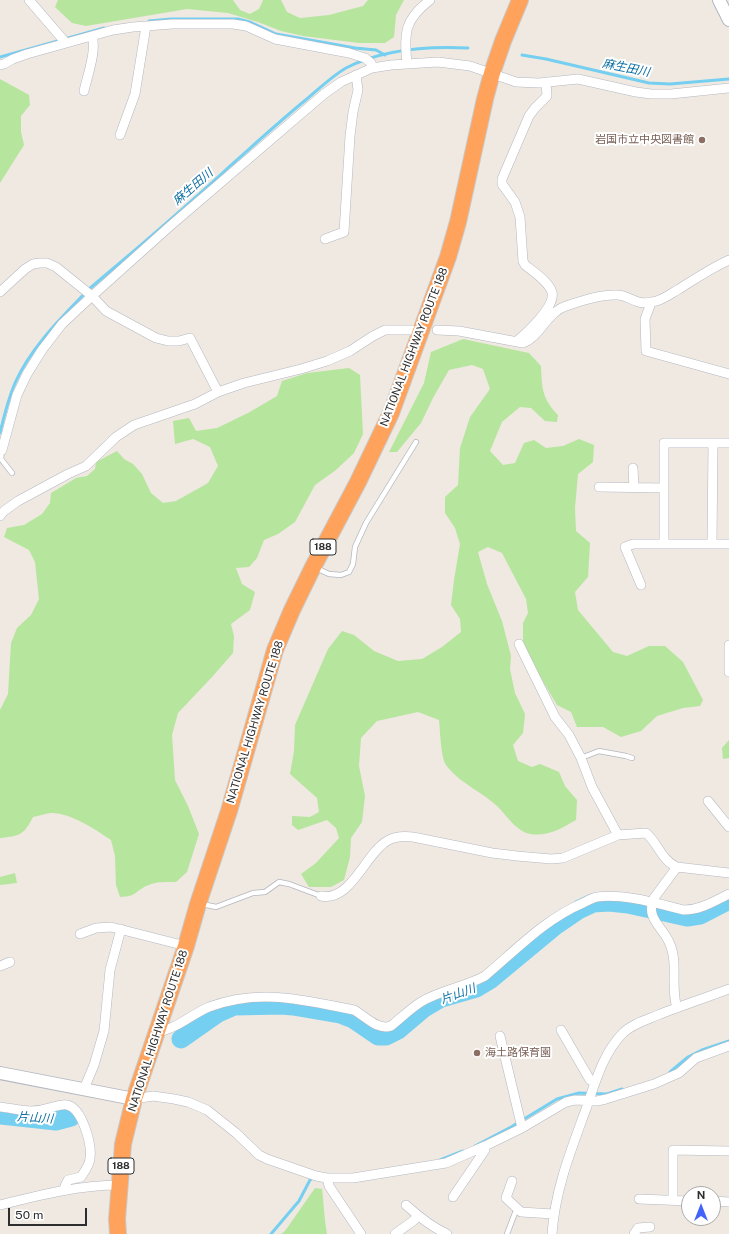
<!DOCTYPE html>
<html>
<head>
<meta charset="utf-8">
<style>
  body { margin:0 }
  #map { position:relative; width:729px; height:1234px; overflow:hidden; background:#efe9e1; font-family:"Public Sans",sans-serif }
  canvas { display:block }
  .north { position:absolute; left:681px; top:1186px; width:40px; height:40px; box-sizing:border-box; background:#fff; border:1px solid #ababab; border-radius:50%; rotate:0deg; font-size:11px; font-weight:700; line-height:16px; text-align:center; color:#2e2e2e }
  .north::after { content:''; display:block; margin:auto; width:14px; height:18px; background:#4264fb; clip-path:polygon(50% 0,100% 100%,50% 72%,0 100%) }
  .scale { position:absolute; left:8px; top:1208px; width:79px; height:18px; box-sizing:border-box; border:2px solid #2e2e2e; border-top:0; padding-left:5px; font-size:12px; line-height:14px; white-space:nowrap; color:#2e2e2e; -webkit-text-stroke:3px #fff; paint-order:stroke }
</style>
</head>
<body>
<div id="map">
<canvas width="729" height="1234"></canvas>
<div class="north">N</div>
<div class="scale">50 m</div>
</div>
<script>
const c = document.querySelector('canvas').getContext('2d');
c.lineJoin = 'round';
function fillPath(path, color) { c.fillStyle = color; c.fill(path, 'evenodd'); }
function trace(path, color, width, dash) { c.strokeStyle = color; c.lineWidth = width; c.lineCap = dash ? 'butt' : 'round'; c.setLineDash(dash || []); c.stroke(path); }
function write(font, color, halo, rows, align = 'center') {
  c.font = font + ' "Public Sans","Noto Sans JP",sans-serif'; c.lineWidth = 4; c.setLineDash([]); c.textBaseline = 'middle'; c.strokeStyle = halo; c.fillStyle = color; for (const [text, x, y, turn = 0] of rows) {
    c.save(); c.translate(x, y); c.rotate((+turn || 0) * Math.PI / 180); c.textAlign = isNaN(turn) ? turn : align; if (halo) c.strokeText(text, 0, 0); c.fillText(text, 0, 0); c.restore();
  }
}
fillPath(new Path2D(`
  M58 0H233L240 10 250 14 259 9 263 0H281L287 12 300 18 329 15 363 6 368 0H404L396 15 394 37 385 43H359L303 36 281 31 258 22 228 13 187 9 86 26 72 23 55 7Z
  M0 79 29 95 30 105 21 116V132L24 145 0 183Z
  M463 339 529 353 541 366C542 389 542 398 558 415L557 422 545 421 531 408 520 407 502 422 490 451 503 465 515 463 524 443 534 440 546 448 563 446 579 439 594 445 593 462 578 474 575 508 576 531 590 543 588 577 575 592 578 610 613 652 627 656 649 646H665L683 662 703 700 700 706 683 708 657 716 641 731 621 737 603 727H577L571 712 557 705 532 663 523 641V623L528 613 526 599 502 553 488 547 478 552 487 584 502 621 511 656 510 669 515 693 525 714 523 733 513 745 518 761 532 767 540 764 559 772 565 786 577 800 576 820C562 828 548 837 530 834 518 832 508 818 500 809 485 793 460 784 446 765 441 758 440 730 439 720L418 712 377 721 361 738 359 766 365 796 362 822 351 838 350 857 344 880 331 887H309L301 874 316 863 339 838 336 828 327 820 298 830 292 825V816L310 817 319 812 317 798 290 774 294 751 295 725 328 649 342 631 354 635 374 651 398 661 422 659 442 647 461 632 460 619 451 605 454 580 460 544 455 528 445 513V497L458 485 460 448 470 417 490 389 483 369 472 365 449 370 433 398 421 423 397 452H389L424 383 431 352Z
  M349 368 360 375 363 434 354 453 336 470 315 485 295 522 278 534 264 540 257 558 249 567 236 568 242 584 255 592 250 610 231 624 234 636 233 653 212 677 178 713 172 735 175 780 188 806 199 834 187 872 176 882C165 882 156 881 146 886 133 893 137 896 120 897L116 885 115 856 111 840C96 830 71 813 52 813 46 813 39 816 33 817 24 835 20 836 0 838V710L8 694 11 643 17 628 31 615 39 599 35 562 29 550 4 537 7 528 24 525 42 514 50 503 51 493 76 478 87 476 95 469 96 462 117 451 124 459 133 464 142 474 151 493 163 503 176 501 208 483 218 466 210 447 193 439 175 444 173 421 189 418 196 431 217 428 248 413 277 396 282 381 307 373Z
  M729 740V758L723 759 722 748Z
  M15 873 17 883 0 885V877Z
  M315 1188 322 1189C324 1204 324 1219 327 1234H281L285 1231Z`), '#b6e59e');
trace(new Path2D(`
  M149 21 171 19H238L250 22 276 34 355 48 376 50 385 55
  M522 55 546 59 649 83 670 84 729 79
  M0 57 104 28
  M0 433C4 416 8 399 15 383 31 347 61 318 88 290 136 249 184 209 230 166 256 143 281 120 308 98 320 88 332 76 346 68 383 49 427 46 468 48
  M670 1072 688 1057 702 1050 729 1041
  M475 1146 511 1127 557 1099 579 1093 607 1094 622 1089
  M440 1160 463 1151
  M271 1234 299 1201 310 1180 314 1177`), '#75cff0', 3);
trace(new Path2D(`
  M181 1039 218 1013 234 1006 281 1005 293 1006 340 1014 353 1019 378 1036H386L398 1030 424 1008 441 998 476 988 491 979 555 926 580 909 593 903 609 902 628 904 687 917 700 915 729 900
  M0 1115 56 1121 71 1117`), '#75cff0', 19);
const lane = new Path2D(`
  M2 450 1 459 12 473
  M316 568 329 574 341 575 349 572 353 564 355 547 366 523 416 442
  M581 758 599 751 626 756 632 758
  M202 904 216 907 253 893 265 892 279 882 289 884 321 896
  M507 1234 515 1213 518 1209`);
const street = new Path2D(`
  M29 0 66 43
  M407 64C404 33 404 20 430 0
  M0 65 4 64 13 59 27 54 113 30 133 27 172 24H233L246 26 275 39 349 53 365 58 371 63 372 68
  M84 91C87 77 97 50 92 36
  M120 135 135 94 146 26
  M325 239 344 232 350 136 353 112 358 90 356 75
  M0 292 25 269 33 264 40 263H47L56 267 92 296 106 311 156 338 168 341H179L190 338 218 392
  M651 303 645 319 646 351 729 374
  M437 330 459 331 523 343C540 337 547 312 566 306 580 301 603 294 617 295 630 295 635 306 652 302 662 301 670 294 679 289 695 279 711 268 729 260
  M517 341C527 333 556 306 552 292 548 281 534 272 525 265L523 261 520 217 515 202 502 184V179L529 116 535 108 547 96 546 82
  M0 450H2L17 395 27 374 42 350 62 324 92 296 169 227 324 94 341 82 372 68 391 65 438 62 470 66 516 82 539 83 578 79 636 92 651 94H671L729 88
  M633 468 634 488
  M599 487 664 488
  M0 516 4 511 18 501 68 474 86 466 116 437 134 425 195 404 218 392 244 383 301 369 327 361 350 351 373 336 385 330H412
  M664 544V443H729
  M712 544 713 443
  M641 585 625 547 633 544H729
  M519 644 555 717 569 735 581 758 592 787 618 835
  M729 672V645
  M708 801 729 827
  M677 867 654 898C645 918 662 926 669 942 679 962 670 987 677 1008
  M321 896C351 902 365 854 387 841 395 836 404 836 413 837L492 853 517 856 551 859 563 858 618 835 646 833C658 843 661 860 677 867L729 873
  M80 934 96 928 111 927 186 946
  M0 966 10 962
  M561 1030 590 1080 595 1083
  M157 1032C175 1030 192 1014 209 1007 260 988 303 1000 354 1010 365 1016 378 1031 391 1026 401 1018 410 1009 421 1002 441 990 465 987 485 976 516 950 545 919 583 903 587 901 592 898 597 897 623 893 659 904 684 910 701 910 714 901 729 894
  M500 1036 522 1128
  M84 1089 94 1065 104 1031 110 970 121 929
  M134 1099 153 1096 174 1099 188 1102 207 1110 236 1133 259 1155 267 1159 316 1176 327 1178H353L446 1163 485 1146 522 1128 566 1102 575 1100 597 1101 606 1099 654 1084 679 1073 696 1058 729 1046
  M0 1107C10 1108 21 1111 31 1111 36 1111 43 1110 49 1108 55 1107 60 1104 67 1105 82 1108 92 1144 90 1158 90 1164 85 1171 81 1177L68 1180 65 1186 64 1190
  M327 1178 329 1186 361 1234
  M512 1181 506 1198 521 1212 553 1214
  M453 1197 485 1150V1146
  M639 1199 689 1201
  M673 1200V1150L729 1151
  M713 1201 729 1202
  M0 1205C40 1195 79 1185 120 1185
  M406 1205C419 1217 432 1227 447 1234
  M395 1234 413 1221 418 1216
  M552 1234C555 1190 571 1150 586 1109 595 1083 603 1053 623 1033 632 1024 646 1020 658 1015 681 1006 705 998 729 989
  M634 1234 638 1228 650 1227`);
const secondary = new Path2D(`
  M719 0 729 20
  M0 1073 134 1099`);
const highway = new Path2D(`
  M118 1234 117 1219 123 1144 134 1099 186 946 198 904 229 811 275 650 292 610 313 567 358 482 391 413 448 257 458 222 485 99 492 73 503 41 520 0`);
trace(lane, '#b4b7c1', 6);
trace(street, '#b4b7c1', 10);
trace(secondary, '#b4b7c1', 14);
trace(highway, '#c9c9c9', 18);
trace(lane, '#fff', 4.5);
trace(street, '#fff', 9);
trace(secondary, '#fff', 12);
trace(highway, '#ffa35c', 16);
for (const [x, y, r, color] of [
  [702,140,4,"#8d6e63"],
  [477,1053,4,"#8d6e63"]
]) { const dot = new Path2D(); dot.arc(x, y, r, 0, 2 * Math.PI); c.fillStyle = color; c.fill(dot); trace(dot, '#fff', 1.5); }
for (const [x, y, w] of [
  [323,547,26],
  [121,1166,26]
]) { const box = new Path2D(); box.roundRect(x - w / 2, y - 8, w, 16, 3); c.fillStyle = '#fff'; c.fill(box); trace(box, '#2e2e2e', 1); }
write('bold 10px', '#2e2e2e', null, [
  ["188",323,547],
  ["188",121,1166]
]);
write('11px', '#785e54', '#fff', [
  ["岩国市立中央図書館",694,140],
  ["海土路保育園",485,1053,"left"]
], 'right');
write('11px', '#2e2e2e', '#fff', [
  ["NATIONAL HIGHWAY ROUTE 188",414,347,-69],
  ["NATIONAL HIGHWAY ROUTE 188",255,722,-73],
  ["NATIONAL HIGHWAY ROUTE 188",158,1031,-72]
]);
write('italic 12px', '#0d6fa3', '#fff', [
  ["麻生田川",626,68,11],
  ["麻生田川",193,187,-41],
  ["片山川",458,994,-20],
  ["片山川",35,1118,4]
]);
</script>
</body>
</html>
